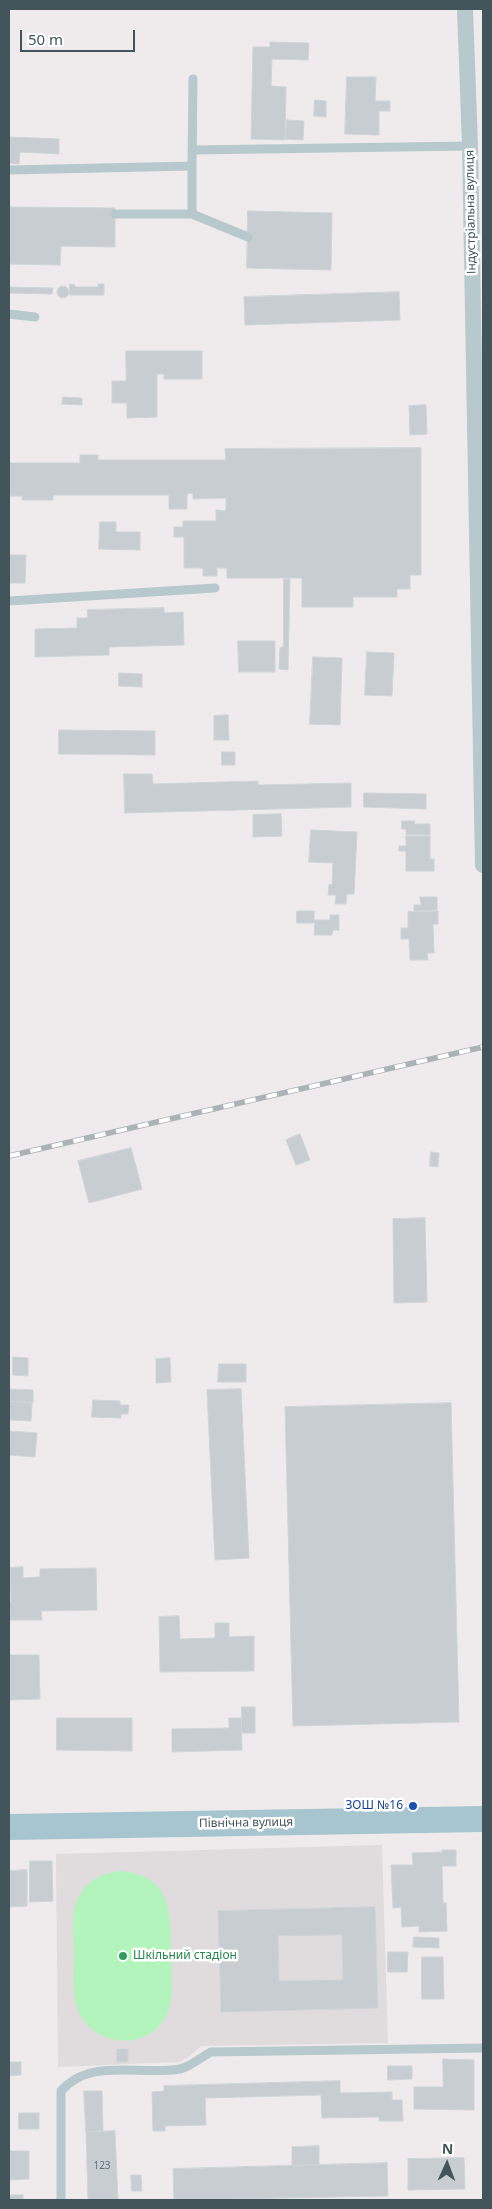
<!DOCTYPE html>
<html>
<head>
<meta charset="utf-8">
<style>
  body { margin:0 }
  #map { position:relative; width:492px; height:2209px; overflow:hidden; background:#efebec; font-family:"Noto Sans",sans-serif }
  canvas { display:block }
  .frame { position:absolute; inset:0; border:10px solid #42555b; pointer-events:none }
  .north { position:absolute; left:422px; top:2139px; width:50px; height:50px; -webkit-text-stroke:4px #fff; paint-order:stroke; rotate:2deg; font-size:14px; font-weight:700; line-height:20px; text-align:center; color:#42555b }
  .north::after { content:''; display:block; margin:auto; width:18px; height:22px; background:#42555b; clip-path:polygon(50% 0,100% 100%,50% 72%,0 100%) }
  .scale { position:absolute; left:20px; top:30px; width:115px; height:22px; box-sizing:border-box; border:2px solid #42555b; border-top:0; padding-left:6px; font-size:15px; line-height:18px; white-space:nowrap; color:#42555b; -webkit-text-stroke:4px #fff; paint-order:stroke }
</style>
</head>
<body>
<div id="map">
<canvas width="492" height="2209"></canvas>
<div class="frame"></div>
<div class="north">N</div>
<div class="scale">50 m</div>
</div>
<script>
const c = document.querySelector('canvas').getContext('2d');
c.lineJoin = 'round';
function fillPath(path, color) { c.fillStyle = color; c.fill(path, 'evenodd'); }
function trace(path, color, width, dash) { c.strokeStyle = color; c.lineWidth = width; c.lineCap = dash ? 'butt' : 'round'; c.setLineDash(dash || []); c.stroke(path); }
function write(font, color, halo, rows, align = 'center') {
  c.font = font + ' "Noto Sans",sans-serif'; c.lineWidth = 5; c.setLineDash([]); c.textBaseline = 'middle'; c.strokeStyle = halo; c.fillStyle = color; for (const [text, x, y, turn = 0] of rows) {
    c.save(); c.translate(x, y); c.rotate((+turn || 0) * Math.PI / 180); c.textAlign = isNaN(turn) ? turn : align; if (halo) c.strokeText(text, 0, 0); c.fillText(text, 0, 0); c.restore();
  }
}
fillPath(new Path2D(`
  M382 1845 388 2043 201 2046 189 2057 179 2062 58 2067 56 1854Z`), '#e0dcde');
fillPath(new Path2D(`
  M121 1871C166 1875 170 1904 171 1942 172 1959 172 1976 172 1992 170 2012 162 2030 143 2037 116 2048 83 2033 76 2004 72 1987 74 1968 74 1951 74 1934 70 1914 78 1898 87 1880 103 1873 121 1871Z`), '#b2f4bb');
const building = new Path2D(`
  M270 42 309 43 308 60 272 59 271 86 286 87 285 140 251 139 253 47H270Z
  M347 77H376L375 101H390V111H379V135L345 134Z
  M315 100 326 101V117L314 116Z
  M287 120 304 121 303 140 285 139Z
  M9 137 59 139V154L20 152 19 164 9 163Z
  M9 207 115 208V247L61 246 60 265 9 264Z
  M248 211 332 213 331 270 247 268Z
  M70 284 75 285V287H98V284H104V295H70Z
  M57 292a6 6 0 1 1 12 0a6 6 0 1 1-12 0Z
  M9 287 53 288 52 294 9 293Z
  M399 292 400 320 245 325 244 297Z
  M126 351H202V379H164V374H157V417L127 418V403H112V381H126Z
  M63 397 82 398V405L62 404Z
  M426 405 427 434 410 435 409 406Z
  M421 448V575H410V589H397V597H353V607H302V578H227V568H217V576H203V568H184V537H174V527H183V521H216V510L226 511V498L193 499V493L187 494V509H169V495H53V500H22V496H9V463H80V455H98V460H226L225 449Z
  M100 522H116V532H140V550L99 549Z
  M9 555H26L25 583H9Z
  M284 579H290L288 670 279 669 280 647H283Z
  M164 608V613L183 612 184 645 109 647V655L35 657V629L77 628V618H88L87 610Z
  M238 641H275V672H239Z
  M367 652 394 653 392 696 365 695Z
  M313 657 342 658 340 725 310 724Z
  M119 673 142 674V687L119 686Z
  M228 715 229 740H214V716Z
  M59 730 155 731V755L59 754Z
  M222 752H235V765H222Z
  M124 774H152L153 784 258 781V785L351 783V807L125 813Z
  M364 793 426 794V809L364 807Z
  M281 814 282 836 253 837V815Z
  M402 821H415L414 824H430V835H406V829H402Z
  M311 830 357 832 354 894H347L346 904H335L336 895H328L329 884 332 885 333 863 309 862Z
  M406 836H430V859H434V871H406V851H399V846H406Z
  M420 897H437V910L414 911V905H421Z
  M297 911H314V920H330V915H339V930H333L332 935H314L315 923H297Z
  M438 911V924H433L434 953H427L428 960H410L409 939H401V928H408V912Z
  M300 1134 310 1160 296 1165 286 1140Z
  M131 1148 142 1189 89 1203 78 1161Z
  M431 1152 439 1153 438 1167 430 1166Z
  M425 1218 427 1302 394 1303 393 1219Z
  M13 1357 28 1358V1376L13 1375Z
  M170 1358 171 1382 156 1383V1359Z
  M219 1364H246V1382H218Z
  M9 1389 33 1390V1403L9 1401Z
  M241 1389 249 1558 215 1560 207 1390Z
  M93 1400 120 1401V1405H129L128 1414H121V1418L92 1417Z
  M9 1401 32 1403 31 1421 9 1420Z
  M451 1403 459 1722 293 1726 285 1407Z
  M9 1431 37 1433 35 1457 9 1455Z
  M23 1567V1578L40 1577V1569L96 1568 97 1610 41 1611 42 1620H9V1602H11L10 1568Z
  M179 1616 180 1639 215 1638V1623H229V1637L254 1636V1671L160 1672 159 1617Z
  M9 1655H39L40 1699 10 1700Z
  M242 1707H255V1733H242Z
  M57 1718H132V1751L57 1750Z
  M229 1718H241L242 1750 172 1752V1729L229 1728Z
  M442 1850H456V1866H442L443 1903H446L447 1931 419 1932V1926L402 1927 401 1907 393 1908 391 1865H413L412 1853 443 1852Z
  M30 1861H52L53 1901 30 1902Z
  M27 1870V1906L9 1907V1871Z
  M375 1907 378 2008 221 2012 218 1911ZM342 1935 343 1980 279 1981 278 1936Z
  M414 1937 439 1938V1948L413 1947Z
  M388 1952H408L407 1972H388Z
  M422 1957H443L444 1999H422Z
  M117 2049H128V2062H117Z
  M443 2059 474 2060V2110L414 2109V2087H443Z
  M9 2062H21V2075L9 2076Z
  M388 2066H412V2079L388 2080Z
  M340 2081V2093L392 2092V2100H402L403 2121H379V2117L322 2118 321 2095 205 2098 206 2125 165 2126V2131H153L152 2092 164 2091V2086Z
  M84 2091H102L103 2131 86 2132Z
  M19 2113H39V2129H19Z
  M115 2131 118 2200H88L86 2132Z
  M319 2146V2165L292 2166V2147Z
  M9 2151H29V2179L9 2180Z
  M464 2158 465 2189 408 2190V2159Z
  M387 2163 388 2196 174 2200 173 2169Z
  M131 2175H141L142 2191H132Z
  M9 2195H23V2200H9Z`);
fillPath(building, '#c7cdd1');
trace(building, '#ced4d8', 1);
trace(new Path2D(`
  M192 150 470 146
  M192 166V214L248 237
  M9 170 192 166 193 79
  M115 214H192
  M9 314 35 317
  M9 601 215 588
  M61 2200V2091C91 2057 140 2076 180 2069 190 2067 201 2057 211 2052L483 2048`), '#b7c9cd', 9);
trace(new Path2D(`
  M465 9 470 146 483 865`), '#b7c9cd', 16);
trace(new Path2D(`
  M9 1827 483 1819`), '#a7c5cf', 26);
const rail = new Path2D(`
  M9 1156 483 1047`);
trace(rail, '#acb3b7', 5.5);
trace(rail, '#fff', 4, [11]);
for (const [x, y, r, color] of [
  [413,1806,5,"#1a4fb4"],
  [123,1956,5,"#2e9e5b"]
]) { const dot = new Path2D(); dot.arc(x, y, r, 0, 2 * Math.PI); c.fillStyle = color; c.fill(dot); trace(dot, '#fff', 2); }
write('10px', '#637378', null, [
  ["123",102,2166]
]);
write('12px', '#42555b', '#fff', [
  ["Індустріальна вулиця",471,212,-91],
  ["Північна вулиця",246,1823,-1]
]);
write('12px', '#164399', '#fff', [
  ["ЗОШ №16",403,1806]
], 'right');
write('12px', '#27864d', '#fff', [
  ["Шкільний стадіон",133,1956]
], 'left');
</script>
</body>
</html>
